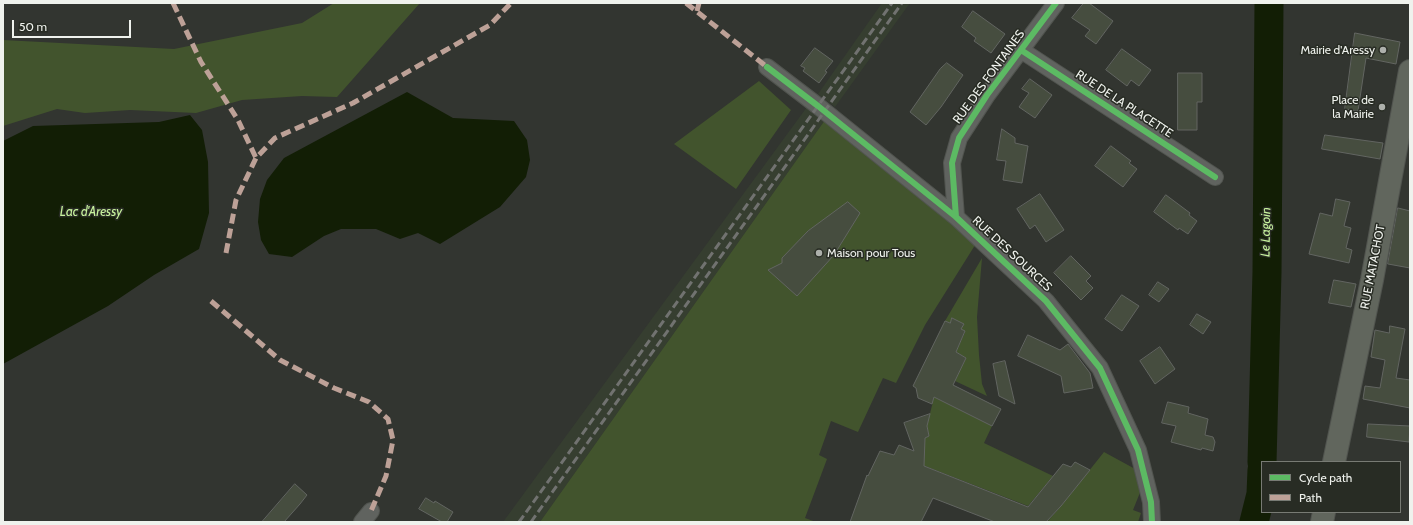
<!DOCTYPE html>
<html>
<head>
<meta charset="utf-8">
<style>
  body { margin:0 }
  #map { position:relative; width:1413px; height:525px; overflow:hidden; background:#323530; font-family:Cabin,sans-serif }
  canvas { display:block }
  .frame { position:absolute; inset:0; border:4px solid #eff2ed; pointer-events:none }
  .legend { position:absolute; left:1261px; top:461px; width:140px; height:52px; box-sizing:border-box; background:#282c24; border:1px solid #787b74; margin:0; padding:5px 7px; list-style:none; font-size:12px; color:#eff2ed }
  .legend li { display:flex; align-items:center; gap:8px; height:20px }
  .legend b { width:20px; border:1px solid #787b74 }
  .scale { position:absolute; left:12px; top:20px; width:119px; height:18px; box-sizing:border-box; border:2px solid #eff2ed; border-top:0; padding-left:5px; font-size:12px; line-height:14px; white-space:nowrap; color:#eff2ed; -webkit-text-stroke:3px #282c24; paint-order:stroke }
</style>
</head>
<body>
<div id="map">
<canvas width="1413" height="525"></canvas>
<div class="frame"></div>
<ul class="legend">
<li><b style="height:5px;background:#5cba63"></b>Cycle path</li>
<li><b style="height:5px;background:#bda197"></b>Path</li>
</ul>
<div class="scale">50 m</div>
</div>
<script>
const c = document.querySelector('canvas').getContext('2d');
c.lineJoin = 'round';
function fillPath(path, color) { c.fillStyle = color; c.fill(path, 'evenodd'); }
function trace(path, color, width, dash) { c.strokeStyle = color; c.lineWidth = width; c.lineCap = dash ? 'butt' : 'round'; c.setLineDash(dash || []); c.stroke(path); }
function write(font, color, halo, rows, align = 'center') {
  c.font = font + ' Cabin,sans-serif'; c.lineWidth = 3; c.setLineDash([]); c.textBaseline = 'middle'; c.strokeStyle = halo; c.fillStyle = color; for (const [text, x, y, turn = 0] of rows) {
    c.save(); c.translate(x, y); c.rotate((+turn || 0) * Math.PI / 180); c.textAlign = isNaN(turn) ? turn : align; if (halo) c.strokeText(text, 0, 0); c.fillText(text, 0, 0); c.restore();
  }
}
fillPath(new Path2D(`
  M882 3H910L835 107 818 94Z
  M807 107 825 120 540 522H503Z`), '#363e30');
fillPath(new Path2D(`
  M334 3H420L337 97 302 96 242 100 196 113 130 110 85 113 57 109 3 126V40L174 49 302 23Z
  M759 81 791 110 736 189 674 144Z
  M825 120 977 242 925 325 896 383 883 378 858 432 831 421 819 455 827 459 805 518 816 522H540Z
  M982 258 977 317 979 355 982 384 987 396 955 381 966 358 956 352 965 332 961 329 952 319 950 323 945 321Z
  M934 397 992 426 984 443 1053 476 1028 506 922 465 925 438 929 436 927 426Z
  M1104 452 1137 470 1141 490 1133 510 1141 513 1138 522H1047L1061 506Z`), '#42542d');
fillPath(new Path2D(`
  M407 92 453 118 514 121 527 140 530 160 526 177 500 207 440 244 418 233 400 239 376 229H341L324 236 292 257 269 254 261 240 258 222 260 199 267 180 284 158Z
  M190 115 202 130 208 162 209 213 199 249 154 275 108 306 3 364V141L33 126 159 122Z`), '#121e05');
trace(new Path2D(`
  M1262 462 1267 272 1269 3
  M1254 522 1261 494 1262 470`), '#121e05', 29);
const building = new Path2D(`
  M1084 3H1089L1113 21 1096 44 1085 36 1090 30 1072 18Z
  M973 11 1005 34 991 53 974 41 976 38 962 27Z
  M1355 33 1400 42 1396 64 1366 58 1358 111 1345 109Z
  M815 48 833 61 825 71 827 72 819 83 803 71 805 68 801 66Z
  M1122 49 1151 70 1139 86 1131 80 1127 86 1106 70Z
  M947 63 963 75 941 107 926 125 910 112 940 69Z
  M1178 73H1202V102H1197V130H1178Z
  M1030 79 1052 95 1035 118 1019 107 1029 93 1022 89Z
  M1002 129 1015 138V143L1028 146 1022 183 1003 180 1006 161 997 160Z
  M1325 135 1383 143 1380 159 1322 149Z
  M1111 146 1131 161 1129 163 1137 169 1123 187 1095 166Z
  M1040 194 1064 230 1046 242 1035 225 1030 229 1017 209Z
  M1166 195 1190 213 1189 215 1197 221 1188 234 1179 228 1178 230 1154 212Z
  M1336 199 1350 202 1344 226 1351 228 1346 248 1352 250 1349 263 1309 254 1320 213 1332 216Z
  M848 202 860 213 834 255 797 296 768 270 782 263V258L808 231Z
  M1398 208 1410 211V268L1388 264Z
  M1071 256 1091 276 1086 281 1093 288 1081 300 1054 273Z
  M1334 280 1356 284 1351 307 1329 303Z
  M1158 282 1169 289 1159 302 1149 295Z
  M1122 295 1139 306 1122 331 1105 319Z
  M1197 314 1211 322 1203 334 1190 325Z
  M952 318 964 324 961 329 965 331 956 352 966 358 953 385 1001 409 992 426 934 397 932 404 918 398 916 388 913 386 945 321 950 323Z
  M1390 326 1405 329 1396 378 1410 380V408L1363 399 1365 386 1380 388 1385 360 1371 357 1375 330 1389 333Z
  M1028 335 1060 350 1068 344 1090 373 1093 388 1064 393 1061 376 1018 356Z
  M1160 347 1175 369 1155 384 1140 361Z
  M1005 361 1015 404 999 396 993 364Z
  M1168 402 1189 407 1188 413 1208 419 1205 435 1213 437 1215 442 1213 451 1202 448 1201 450 1171 442 1176 426 1162 423Z
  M930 414 927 426 929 436 925 438 924 466 1028 507 1063 464 1071 467 1075 462 1090 470 1061 506 1046 522H995L933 498 921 522H850L867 475 868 476 880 451 894 455 899 445 914 451 904 423Z
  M1368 424 1410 426 1409 442 1367 437Z
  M295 484 307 495 300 504 284 522H262Z
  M426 498 434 503 435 501 453 512 447 522H442L419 509Z`);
fillPath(building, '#464d3f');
trace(building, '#626561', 1);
const street = new Path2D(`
  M1021 50 1215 177
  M767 67 818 106 956 217 1046 301 1100 368 1138 450 1151 502 1152 522
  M956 217 952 163 959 138 987 95 1056 3
  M362 522 371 511`);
const secondary = new Path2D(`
  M1334 462 1372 280 1410 71
  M1322 522 1324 512`);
trace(street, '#51544f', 18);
trace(secondary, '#51544f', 24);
trace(street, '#60635f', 16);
trace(secondary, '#61665d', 22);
trace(new Path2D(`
  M519 522 892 3
  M531 522 902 3`), '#717270', 3, [8, 4]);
trace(new Path2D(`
  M173 3 201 62 238 120 256 158
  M686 3 767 67
  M697 11 699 3
  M226 253 236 200 256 158 275 138 353 103 490 25 511 3
  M211 301 280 360 334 388 369 402 388 419 393 440 386 476 371 511`), '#bda197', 5, [10, 5]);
trace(new Path2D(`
  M1021 50 1215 177
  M767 67 818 106 956 217 1046 301 1100 368 1138 450 1151 502 1152 522
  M956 217 952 163 959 138 987 95 1056 3`), '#5cba63', 6);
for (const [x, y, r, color] of [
  [1383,50,4,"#adb0ab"],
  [1382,107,4,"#adb0ab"],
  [819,253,4,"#adb0ab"]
]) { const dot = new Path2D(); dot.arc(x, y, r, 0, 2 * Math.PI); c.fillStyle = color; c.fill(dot); trace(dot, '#282c24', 1.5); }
write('12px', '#eff2ed', '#282c24', [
  ["Mairie d'Aressy",1375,50],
  ["Place de",1374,100],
  ["la Mairie",1374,114],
  ["Maison pour Tous",827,253,"left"]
], 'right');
write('12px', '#eff2ed', '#282c24', [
  ["RUE DES FONTAINES",989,77,-54],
  ["RUE DE LA PLACETTE",1124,104,33],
  ["RUE DES SOURCES",1012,254,43],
  ["RUE MATACHOT",1373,267,-79]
]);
write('italic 13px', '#c8f39e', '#282c24', [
  ["Lac d'Aressy",91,212],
  ["Le Lagoin",1266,232,-89]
]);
</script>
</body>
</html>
